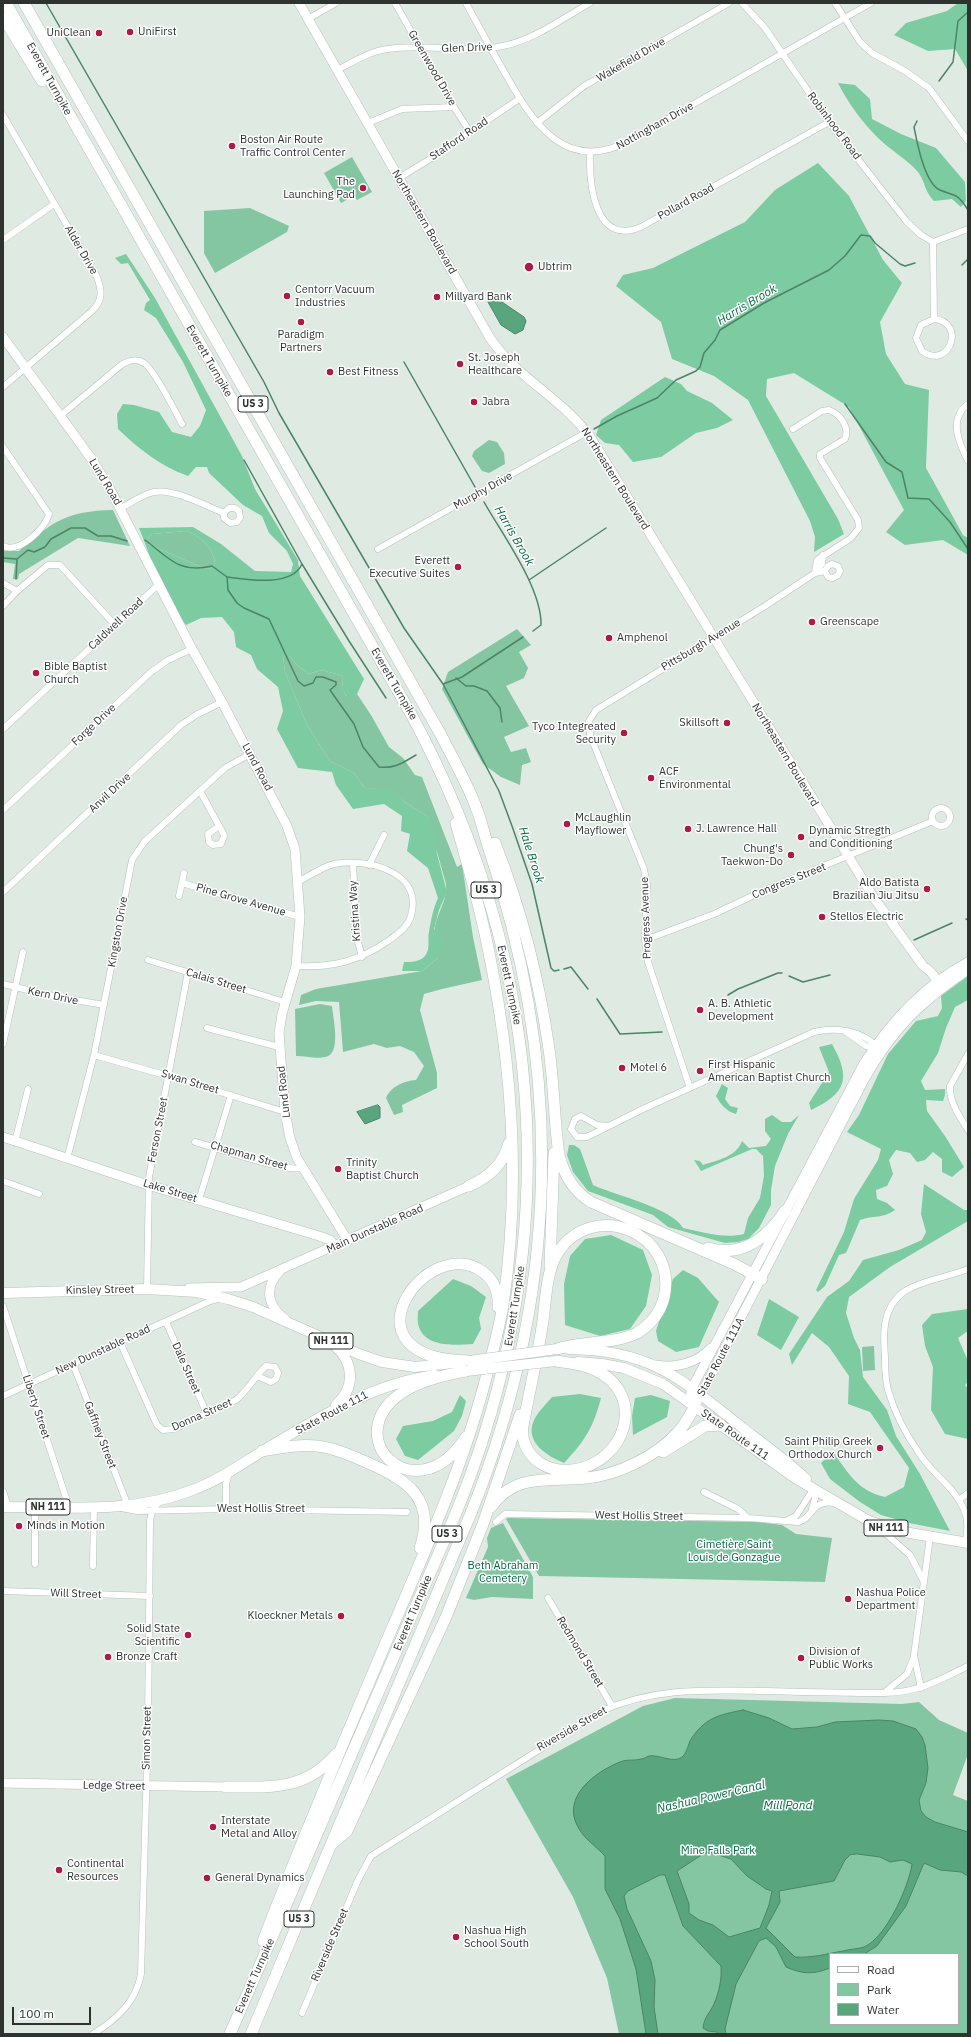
<!DOCTYPE html>
<html>
<head>
<meta charset="utf-8">
<style>
  body { margin:0 }
  #map { position:relative; width:971px; height:2037px; overflow:hidden; background:#dfeae3; font-family:"IBM Plex Sans",sans-serif }
  canvas { display:block }
  .frame { position:absolute; inset:0; border:4px solid #2e3330; pointer-events:none }
  .legend { position:absolute; left:829px; top:1953px; width:130px; height:72px; box-sizing:border-box; background:#fff; border:1px solid #abadac; margin:0; padding:5px 7px; list-style:none; font-size:12px; color:#2e3330 }
  .legend li { display:flex; align-items:center; gap:8px; height:20px }
  .legend b { width:20px; border:1px solid #abadac }
  .scale { position:absolute; left:12px; top:2007px; width:79px; height:18px; box-sizing:border-box; border:2px solid #2e3330; border-top:0; padding-left:5px; font-size:12px; line-height:14px; white-space:nowrap; color:#2e3330; -webkit-text-stroke:3px #fff; paint-order:stroke }
</style>
</head>
<body>
<div id="map">
<canvas width="971" height="2037"></canvas>
<div class="frame"></div>
<ul class="legend">
<li><b style="height:5px;background:#fff"></b>Road</li>
<li><b style="height:11px;background:#84c6a2"></b>Park</li>
<li><b style="height:11px;background:#59a67e"></b>Water</li>
</ul>
<div class="scale">100 m</div>
</div>
<script>
const c = document.querySelector('canvas').getContext('2d');
c.lineJoin = 'round';
function fillPath(path, color) { c.fillStyle = color; c.fill(path, 'evenodd'); }
function trace(path, color, width, dash) { c.strokeStyle = color; c.lineWidth = width; c.lineCap = dash ? 'butt' : 'round'; c.setLineDash(dash || []); c.stroke(path); }
function write(font, color, halo, rows, align = 'center') {
  c.font = font + ' "IBM Plex Sans",sans-serif'; c.lineWidth = 3; c.setLineDash([]); c.textBaseline = 'middle'; c.strokeStyle = halo; c.fillStyle = color; for (const [text, x, y, turn = 0] of rows) {
    c.save(); c.translate(x, y); c.rotate((+turn || 0) * Math.PI / 180); c.textAlign = isNaN(turn) ? turn : align; if (halo) c.strokeText(text, 0, 0); c.fillText(text, 0, 0); c.restore();
  }
}
fillPath(new Path2D(`
  M352 157 372 192 357 200 354 196 341 203 324 173Z
  M250 208 289 226 287 232 215 273 204 253V211Z
  M489 440 497 442 504 453 505 464 489 473 482 471 472 456 474 451Z
  M113 510 130 546 78 538 19 574 18 579H13L15 564 3 562V551H19C52 522 66 511 113 510Z
  M186 531C200 536 213 547 215 563L211 568 206 569 148 544V539L152 534Z
  M517 629 531 645 519 652 528 668 524 678 506 686 529 726 504 737 511 752 526 748 531 762 522 765 520 785 501 777 483 764 442 689 448 672Z
  M283 656H289L297 665 308 674 322 670 343 676 342 688 346 696 357 694 371 715 389 747 403 758 415 775 422 777 457 867 462 864 473 937 482 980 442 989 424 994 420 1010 437 1073V1088L402 1105 403 1112 394 1115 386 1098C391 1086 404 1081 416 1080L424 1066 414 1052 400 1046 387 1048 374 1044 343 1052 339 1002 316 1001 299 1005 301 995 316 989 422 971 438 958C436 948 433 936 435 926 438 912 448 898 446 884L427 816 406 803 392 790 365 788 354 773 330 761 307 725 285 672Z
  M320 1004 332 1006C333 1018 342 1055 325 1057 316 1059 305 1056 296 1056L295 1009Z
  M874 1346 875 1370 863 1371 862 1347Z
  M508 1518 757 1522 782 1525 796 1534 832 1538 825 1582 539 1576 506 1519Z
  M503 1523 533 1577V1599L492 1597 474 1600 466 1598 488 1547 487 1538 491 1528Z
  M675 1698 902 1704 919 1702 939 1720 968 1733V1754L953 1795 968 1801V2034H619L607 1978 573 1897 506 1779 643 1706ZM830 1954H958V2024H830Z`), '#84c6a2');
fillPath(new Path2D(`
  M958 3H968V71L955 49 928 51 894 35 906 23 947 11Z
  M838 83 855 85 870 99 872 119 901 134 936 148 965 182 966 201 961 207 952 199 934 201C925 193 925 181 918 172 907 159 890 150 878 138 862 122 848 103 838 83Z
  M818 163 849 196 883 260 902 283 880 322 886 354 905 384 929 390 926 468 963 535 968 538V555L943 540 905 545 886 532 904 510 849 407 794 373 767 379 766 396 838 519 844 534 814 552 815 537 810 521 748 400 714 376 672 359 661 322 616 286 623 275 653 268 745 222 775 190Z
  M126 254 155 298 242 456 255 489 298 560 300 576 364 679 357 694 347 697 342 689 343 676 322 670 308 674 297 665 289 656H283L285 672 307 725 330 761 354 773 365 788 392 789 406 803 427 816 435 835 437 854 447 892 439 910 434 929 443 941 438 958 422 971H402L404 962C411 962 420 962 425 956 431 948 427 940 429 932 431 920 433 909 438 898L428 868 407 851 410 834 401 831 402 816 384 804 353 809 336 785 332 772 298 768 277 729 283 711 278 687 257 669 251 655 236 647 234 632 222 617 201 618 186 625C162 599 152 560 139 528L193 527 221 544 255 571 291 572 293 564 287 551 269 533 262 516 243 505 209 473 207 467H196L188 476C160 466 139 449 118 429L117 414 123 404 134 405 159 412 172 432 191 437 200 426 206 410 183 362 156 318 144 310 146 303 150 300 128 263 121 264 115 258ZM186 531C200 536 213 547 215 563L211 568 206 569 148 544V539L152 534Z
  M665 377 681 384 687 391 712 403 733 420 717 428 696 433 661 457 633 462 619 445 605 443 596 435 601 420Z
  M968 976V1000L955 1007 946 1028 938 1053 921 1081 925 1090 945 1089V1095L943 1101 926 1100 927 1111 945 1136 964 1167 952 1177 942 1172V1159L933 1152 925 1160 917 1162 910 1153 896 1150 889 1160 893 1174 887 1186 876 1190 877 1199 887 1203 895 1210C882 1219 874 1215 860 1220L846 1253 839 1255 825 1286 818 1292 816 1290 844 1232 854 1199 878 1160 881 1149 847 1132 859 1115 888 1054 916 1021 938 1016 942 1008 941 996Z
  M832 1044C851 1078 847 1093 811 1110L809 1103 829 1072 819 1047Z
  M722 1084 728 1088 725 1099 730 1106 738 1108 736 1114C726 1111 721 1105 716 1096Z
  M772 1115 782 1122H791L799 1115 788 1134 775 1166 771 1190V1205L759 1228 748 1239 738 1242 725 1243 668 1227 653 1215 588 1191 573 1172 567 1155 569 1145H574L580 1149 593 1185C615 1195 672 1208 683 1228 703 1232 723 1239 744 1234L748 1218 760 1198 764 1176 763 1156 756 1149H752L701 1171 694 1160 700 1161 703 1165C718 1160 736 1157 742 1141L749 1148 766 1146 771 1139 765 1131V1119Z
  M924 1184 964 1210H968V1221L890 1267 849 1297 846 1313 854 1338 860 1350 863 1377 887 1410 896 1436 920 1474 950 1531 909 1523 881 1515 860 1502 830 1479 821 1463 833 1452C849 1474 858 1491 885 1497L904 1487 909 1468 870 1412 848 1404 849 1376 829 1347 812 1333 792 1365 789 1354 827 1297 849 1281 863 1260 899 1250 922 1240 926 1232 921 1214Z
  M611 1235 643 1250 652 1275 646 1306 630 1329 600 1336 565 1325 564 1284 570 1256 585 1239Z
  M683 1270 698 1278 719 1302 699 1347 676 1352 658 1341 656 1331 673 1279Z
  M453 1279 471 1286 486 1297 479 1318 481 1329 473 1344C456 1345 426 1348 419 1327 417 1323 418 1316 418 1311Z
  M769 1299 799 1317 781 1350 757 1335Z
  M968 1309V1331L958 1338 968 1361V1382L965 1385 968 1389V1439L945 1434 931 1410 933 1367 925 1346 922 1325 932 1314Z
  M580 1394 601 1398C593 1428 585 1441 564 1463 547 1456 524 1442 534 1420 538 1412 546 1404 552 1397Z
  M460 1395 466 1401 462 1416 454 1431 418 1460 405 1456 396 1439 403 1426 433 1421 452 1412Z
  M651 1395 670 1401 667 1417 633 1435 632 1416 635 1398Z`), '#7dcba1');
const water = new Path2D(`
  M490 297 499 300 524 317 526 321 523 330 515 334 501 325 488 302Z
  M378 1105 380 1107V1118L365 1124 357 1112Z
  M743 1710 769 1718 792 1729 817 1727 835 1722 879 1720 893 1721 916 1729 922 1737 925 1745 928 1768 926 1783 919 1800 921 1811 926 1817 935 1822 968 1832V1876L961 1872 940 1870 924 1863 906 1906 877 1946 864 1954H830V1968C813 1975 802 1974 786 1967L776 1947 766 1938 759 1941 736 1984 725 2029 726 2034H718L717 2032 708 2031 703 2028C704 2017 710 2013 714 2004 719 1992 722 1979 721 1966L683 1926 665 1875H660L628 1891 624 1896 627 1909 651 1961 655 1980 654 2007 658 2034H646L636 1969 620 1919 605 1889V1856C596 1846 584 1839 578 1827 561 1797 595 1772 620 1762 627 1759 633 1761 641 1759 644 1759 646 1757 649 1756 659 1754 673 1764 682 1757 686 1754 688 1746 690 1741 704 1718 718 1715 743 1710ZM709 1852 731 1859 747 1876 766 1889 772 1891 769 1905 760 1928 729 1937 713 1925 699 1920 689 1913V1904L677 1871 700 1856ZM857 1854 880 1857 890 1862 903 1860 912 1864C909 1886 886 1938 864 1947 858 1949 850 1949 843 1951 825 1954 813 1958 795 1957L766 1928 780 1902 779 1891 834 1881 845 1860 850 1855Z`);
fillPath(water, '#59a67e');
trace(water, '#4c8467', 1);
trace(new Path2D(`
  M46 3 264 382 279 413 404 628 443 684
  M939 81 953 62 958 21 968 12
  M917 121 914 127C917 142 924 180 938 189 943 192 950 193 956 196 960 198 965 205 968 210
  M962 265 968 259
  M404 362 475 487
  M845 404 886 462 902 472 908 498 929 499 950 522 968 549
  M594 429 617 416 657 398 676 380 696 371 700 367 704 353 715 340 720 330 764 303 829 270 845 256 861 235 870 236 875 243 900 264 905 266 915 263
  M484 502C502 534 542 588 541 625L533 631
  M145 540C169 558 179 574 212 566L227 577 228 590 237 603 244 608 269 619 298 681 304 686 313 683 316 677H323L336 682V685L330 690 354 724 363 747 379 767C395 769 404 762 416 755
  M3 558 17 559 28 550 34 552 45 547 51 539 71 528H85L98 536H111L127 541
  M302 564 349 641 386 698
  M227 577C248 580 292 587 302 564L244 460
  M16 579 17 559
  M529 580 606 528
  M523 637 462 677 443 684 499 791 512 826 532 884 551 968 554 971 559 970
  M456 678 466 686H474L487 691 500 708 502 722
  M966 919 968 920
  M914 940 952 923
  M564 969 571 967 588 989
  M789 976 803 982 830 975
  M728 995 738 989 778 973H782
  M597 999 620 1034 662 1032`), '#4c8467', 1.5);
const street = new Path2D(`
  M395 3 454 107 470 132
  M466 3C479 27 492 51 506 75 533 123 565 173 627 142L871 3
  M742 3 765 28 829 122 907 222 921 235 933 242
  M835 3 860 42 872 53 905 71 929 88 968 141
  M308 19 336 3
  M337 70C353 62 370 51 388 49 425 43 466 54 503 46 534 40 563 18 590 3
  M3 115 97 277C102 291 103 300 92 311L3 387
  M368 123 402 109 454 107
  M537 123 584 86 729 3
  M590 152C589 183 594 247 641 227L829 122
  M399 178 430 159 519 99
  M3 240 54 204
  M933 242 934 319 921 325 916 338 922 351C949 371 967 322 934 319
  M933 242 968 229
  M968 404C948 419 959 443 968 461
  M60 416 120 366C127 361 135 357 144 363 154 369 175 411 182 424
  M793 429 822 411 829 410C840 414 850 427 845 439L820 454V458L858 520 859 528 851 538 817 560 815 573
  M3 447 49 514C45 529 19 554 3 546
  M121 508C131 503 143 494 154 492 173 488 206 506 224 513V518L230 523 237 522 240 518 239 511 235 508H229L224 513
  M378 549 587 432
  M815 573 822 564 823 555
  M3 583 17 591
  M3 606 17 591 48 565H60L115 625
  M3 729 158 585
  M200 791 223 833 224 836 221 844 213 845 209 842 208 834 219 826
  M932 817a9 9 0 1 1 18 0a9 9 0 1 1-18 0Z
  M3 810 151 672 168 660 192 649
  M353 864 357 938 362 957
  M369 865 384 835
  M182 883 300 917
  M3 892 181 725 196 715 222 702
  M179 896 184 873
  M645 940 714 914 765 890 933 821
  M148 960 285 1002
  M296 966C332 968 359 961 388 941 399 933 410 926 412 911 420 870 364 858 334 864 322 867 309 876 298 882
  M3 984 57 997 104 1005
  M207 1028 279 1047
  M846 1032 866 1046 877 1050
  M3 1044 23 952
  M968 1054 950 1086C949 1102 960 1117 968 1130
  M94 1055 168 1076 285 1112
  M690 1088 648 962 645 940 647 885 644 869 590 735 589 721 596 710 765 606 815 573 825 571 828 577 833 578 838 575 840 571 838 566 832 564 828 566 825 571
  M607 1126 597 1125 581 1116 575 1119 571 1129 577 1137H587L645 1108 814 1032C837 1027 862 1030 878 1048
  M15 1142 28 1089
  M195 1142C214 1147 288 1173 302 1168
  M67 1159 94 1055 132 860 145 841 225 768 250 754
  M3 1181 39 1194
  M199 1200 231 1095
  M147 1289 149 1177 188 972
  M3 1306 69 1507
  M166 1322 207 1414
  M120 1342 157 1425 163 1430 174 1429 236 1400C248 1390 255 1376 266 1366L275 1367 278 1373 276 1379 271 1382 257 1376
  M73 1364 128 1506
  M3 1396 210 1301 218 1299
  M3 1491 8 1507
  M704 1492 738 1509 748 1518
  M959 1500 968 1493
  M121 1508 137 1511 228 1509 407 1512
  M226 1509V1484L229 1473
  M812 1509 815 1498 814 1489
  M788 1520 796 1516 814 1488
  M496 1522 505 1514 748 1518 798 1522C813 1519 811 1499 835 1503
  M878 1527 910 1555 923 1580
  M966 1542C967 1531 969 1520 964 1510 955 1487 931 1473 919 1453 907 1436 895 1413 889 1393 885 1382 885 1369 885 1357 883 1333 882 1307 905 1291 923 1280 948 1277 968 1269
  M35 1564V1507
  M93 1566 94 1508
  M3 1591 150 1596
  M548 1598 612 1706
  M921 1688 914 1655 930 1537
  M885 1692 907 1674 914 1657
  M302 2013 358 1880 371 1856 599 1712C654 1687 707 1690 766 1691 805 1692 845 1693 884 1693 920 1692 937 1681 968 1666
  M93 2034C117 2019 136 2002 141 1974L148 1728 150 1520 153 1509 160 1501`);
const secondary = new Path2D(`
  M299 3 490 338C517 378 563 399 591 438L874 898 923 966C933 972 937 979 940 990
  M3 337 93 461 109 487 192 649 222 702 287 826 295 849 300 917 296 966 282 1014 279 1033 285 1112 290 1138 297 1158 348 1241
  M968 962C923 986 890 1022 863 1065L692 1388 690 1398 695 1406 865 1078C893 1029 921 1001 968 970
  M3 1137 148 1185 319 1236 330 1240 335 1246
  M280 1271C264 1287 267 1306 285 1319
  M189 1288 241 1287 469 1186
  M655 1365C675 1369 697 1363 711 1348
  M3 1783 226 1787`);
const primary = new Path2D(`
  M3 1293 147 1289 197 1292 228 1299 253 1307 359 1354 382 1362 415 1367 463 1362
  M334 1345C354 1362 356 1387 336 1405
  M569 1349C653 1350 682 1380 744 1429 765 1445 787 1461 806 1479
  M578 1362 602 1364 624 1368 663 1384 795 1478 869 1521 904 1532 968 1543
  M3 1507C67 1507 134 1514 195 1489 219 1480 240 1465 261 1452 316 1419 371 1384 435 1375`);
const highway = new Path2D(`
  M6 3 411 714C551 973 565 1255 451 1525L230 2034
  M24 3 441 735C453 759 467 783 476 807 481 820 484 833 488 846 564 1070 560 1293 471 1513L251 2034
  M3 17 42 81
  M495 843C521 909 539 979 549 1049 554 1084 554 1120 559 1155 564 1175 573 1191 591 1202L734 1264 762 1279
  M469 1186C489 1177 503 1165 509 1143
  M708 1248C742 1258 767 1238 785 1211
  M550 1266 554 1153
  M469 1361C335 1359 428 1231 483 1272 494 1280 499 1293 498 1307
  M556 1361C569 1363 583 1364 595 1370 648 1394 626 1464 572 1470 561 1471 549 1469 540 1463 527 1454 521 1440 523 1426 529 1393 537 1360 542 1327 546 1304 545 1275 557 1254 592 1197 679 1233 664 1298 660 1313 650 1325 637 1333 616 1344 581 1341 557 1349
  M466 1437C414 1518 332 1432 408 1389 426 1379 447 1375 466 1371
  M262 1451C280 1448 298 1444 317 1446 334 1448 350 1455 366 1462 406 1479 437 1498 420 1548
  M663 1452 705 1426 721 1425
  M491 1507C516 1472 549 1482 586 1478 618 1475 657 1456 678 1432 685 1425 690 1415 695 1406
  M226 1787C269 1787 306 1791 336 1754
  M333 1843 347 1831 446 1617 483 1524 520 1415
  M263 1941C304 1835 348 1731 393 1626 430 1540 468 1454 490 1362 495 1343 500 1324 503 1305 521 1185 512 1061 487 943 479 903 467 863 456 823`);
trace(street, '#b5c1ba', 7);
trace(secondary, '#b5c1ba', 10);
trace(primary, '#b5c1ba', 11);
trace(highway, '#b5c1ba', 12);
trace(street, '#fff', 6);
trace(secondary, '#fff', 9);
trace(primary, '#fff', 10);
trace(highway, '#fff', 11);
const primaryBridge = new Path2D(`
  M469 1361 557 1349
  M466 1371 556 1361`);
trace(primaryBridge, '#b5c1ba', 11, []);
trace(primaryBridge, '#fff', 10);
for (const [x, y, r, color] of [
  [130,32,4,"#ad1a49"],
  [99,33,4,"#ad1a49"],
  [232,146,4,"#ad1a49"],
  [363,188,4,"#ad1a49"],
  [529,267,5,"#ad1a49"],
  [287,296,4,"#ad1a49"],
  [437,297,4,"#ad1a49"],
  [301,322,4,"#ad1a49"],
  [460,364,4,"#ad1a49"],
  [330,372,4,"#ad1a49"],
  [474,402,4,"#ad1a49"],
  [458,567,4,"#ad1a49"],
  [812,622,4,"#ad1a49"],
  [609,638,4,"#ad1a49"],
  [36,673,4,"#ad1a49"],
  [727,723,4,"#ad1a49"],
  [624,733,4,"#ad1a49"],
  [651,778,4,"#ad1a49"],
  [567,824,4,"#ad1a49"],
  [688,829,4,"#ad1a49"],
  [801,837,4,"#ad1a49"],
  [791,855,4,"#ad1a49"],
  [927,889,4,"#ad1a49"],
  [822,917,4,"#ad1a49"],
  [700,1010,4,"#ad1a49"],
  [622,1068,4,"#ad1a49"],
  [700,1071,4,"#ad1a49"],
  [338,1169,4,"#ad1a49"],
  [880,1448,4,"#ad1a49"],
  [19,1526,4,"#ad1a49"],
  [848,1599,4,"#ad1a49"],
  [341,1616,4,"#ad1a49"],
  [188,1635,4,"#ad1a49"],
  [108,1657,4,"#ad1a49"],
  [801,1658,4,"#ad1a49"],
  [213,1827,4,"#ad1a49"],
  [59,1870,4,"#ad1a49"],
  [207,1878,4,"#ad1a49"],
  [456,1937,4,"#ad1a49"]
]) { const dot = new Path2D(); dot.arc(x, y, r, 0, 2 * Math.PI); c.fillStyle = color; c.fill(dot); trace(dot, '#fff', 1.5); }
for (const [x, y, w] of [
  [253,404,30],
  [486,890,30],
  [331,1341,44],
  [48,1507,44],
  [886,1528,44],
  [447,1534,30],
  [299,1919,30]
]) { const box = new Path2D(); box.roundRect(x - w / 2, y - 8, w, 16, 3); c.fillStyle = '#fff'; c.fill(box); trace(box, '#2e3330', 1); }
write('bold 10px', '#2e3330', null, [
  ["US 3",253,404],
  ["US 3",486,890],
  ["NH 111",331,1341],
  ["NH 111",48,1507],
  ["NH 111",886,1528],
  ["US 3",447,1534],
  ["US 3",299,1919]
]);
write('11px', '#2e3330', '#fff', [
  ["UniFirst",138,32],
  ["UniClean",91,33,"right"],
  ["Boston Air Route",240,140],
  ["Traffic Control Center",240,153],
  ["The",355,182,"right"],
  ["Launching Pad",355,195,"right"],
  ["Ubtrim",538,267],
  ["Centorr Vacuum",295,290],
  ["Industries",295,303],
  ["Millyard Bank",445,297],
  ["Paradigm",301,335,"center"],
  ["Partners",301,348,"center"],
  ["St. Joseph",468,358],
  ["Healthcare",468,371],
  ["Best Fitness",338,372],
  ["Jabra",482,402],
  ["Everett",450,561,"right"],
  ["Executive Suites",450,574,"right"],
  ["Greenscape",820,622],
  ["Amphenol",617,638],
  ["Bible Baptist",44,667],
  ["Church",44,680],
  ["Skillsoft",719,723,"right"],
  ["Tyco Integreated",616,727,"right"],
  ["Security",616,740,"right"],
  ["ACF",659,772],
  ["Environmental",659,785],
  ["McLaughlin",575,818],
  ["Mayflower",575,831],
  ["J. Lawrence Hall",696,829],
  ["Dynamic Stregth",809,831],
  ["and Conditioning",809,844],
  ["Chung's",783,849,"right"],
  ["Taekwon-Do",783,862,"right"],
  ["Aldo Batista",919,883,"right"],
  ["Brazilian Jiu Jitsu",919,896,"right"],
  ["Stellos Electric",830,917],
  ["A. B. Athletic",708,1004],
  ["Development",708,1017],
  ["First Hispanic",708,1065],
  ["American Baptist Church",708,1078],
  ["Motel 6",630,1068],
  ["Trinity",346,1163],
  ["Baptist Church",346,1176],
  ["Saint Philip Greek",872,1442,"right"],
  ["Orthodox Church",872,1455,"right"],
  ["Minds in Motion",27,1526],
  ["Nashua Police",856,1593],
  ["Department",856,1606],
  ["Kloeckner Metals",333,1616,"right"],
  ["Solid State",180,1629,"right"],
  ["Scientific",180,1642,"right"],
  ["Division of",809,1652],
  ["Public Works",809,1665],
  ["Bronze Craft",116,1657],
  ["Interstate",221,1821],
  ["Metal and Alloy",221,1834],
  ["Continental",67,1864],
  ["Resources",67,1877],
  ["General Dynamics",215,1878],
  ["Nashua High",464,1931],
  ["School South",464,1944]
], 'left');
write('11px', '#2e3330', '#fff', [
  ["Glen Drive",467,48,-2],
  ["Wakefield Drive",631,60,-30],
  ["Greenwood Drive",432,68,60],
  ["Everett Turnpike",49,79,61],
  ["Nottingham Drive",655,126,-29],
  ["Robinhood Road",834,126,53],
  ["Stafford Road",459,139,-34],
  ["Pollard Road",686,202,-29],
  ["Northeastern Boulevard",424,222,60],
  ["Alder Drive",81,250,60],
  ["Everett Turnpike",209,361,60],
  ["Northeastern Boulevard",615,479,58],
  ["Lund Road",105,482,59],
  ["Murphy Drive",483,491,-29],
  ["Caldwell Road",116,624,-43],
  ["Pittsburgh Avenue",701,645,-31],
  ["Everett Turnpike",394,684,60],
  ["Forge Drive",94,725,-43],
  ["Northeastern Boulevard",785,755,59],
  ["Lund Road",257,767,62],
  ["Anvil Drive",110,793,-43],
  ["Congress Street",789,881,-22],
  ["Pine Grove Avenue",241,900,16],
  ["Kristina Way",355,911,-94],
  ["Progress Avenue",646,918,-92],
  ["Kingston Drive",118,932,-80],
  ["Calais Street",216,981,17],
  ["Everett Turnpike",509,985,78],
  ["Kern Drive",53,996,12],
  ["Swan Street",190,1082,17],
  ["Lund Road",284,1092,-96],
  ["Ferson Street",158,1130,-79],
  ["Chapman Street",249,1156,16],
  ["Lake Street",170,1191,17],
  ["Main Dunstable Road",375,1229,-24],
  ["Kinsley Street",100,1290,-1],
  ["Everett Turnpike",515,1306,-81],
  ["New Dunstable Road",103,1350,-25],
  ["State Route 111A",721,1357,-62],
  ["Dale Street",186,1368,66],
  ["Liberty Street",36,1407,72],
  ["State Route 111",332,1413,-28],
  ["Donna Street",202,1415,-24],
  ["Gaffney Street",100,1435,69],
  ["State Route 111",735,1435,35],
  ["West Hollis Street",261,1509],
  ["West Hollis Street",639,1516,1],
  ["Will Street",76,1594,2],
  ["Everett Turnpike",413,1613,-67],
  ["Redmond Street",580,1652,59],
  ["Riverside Street",572,1729,-30],
  ["Simon Street",147,1738,-89],
  ["Ledge Street",114,1786,1],
  ["Riverside Street",330,1945,-67],
  ["Everett Turnpike",255,1976,-66]
]);
write('11px', '#016640', '#fff', [
  ["Cimetière Saint",734,1545],
  ["Louis de Gonzague",734,1558],
  ["Beth Abraham",503,1566],
  ["Cemetery",503,1579],
  ["Mine Falls Park",718,1851]
]);
write('italic 12px', '#056842', '#fff', [
  ["Harris Brook",747,305,-31],
  ["Harris Brook",514,536,60],
  ["Hale Brook",531,855,72],
  ["Nashua Power Canal",711,1797,-13],
  ["Mill Pond",788,1806]
]);
</script>
</body>
</html>
